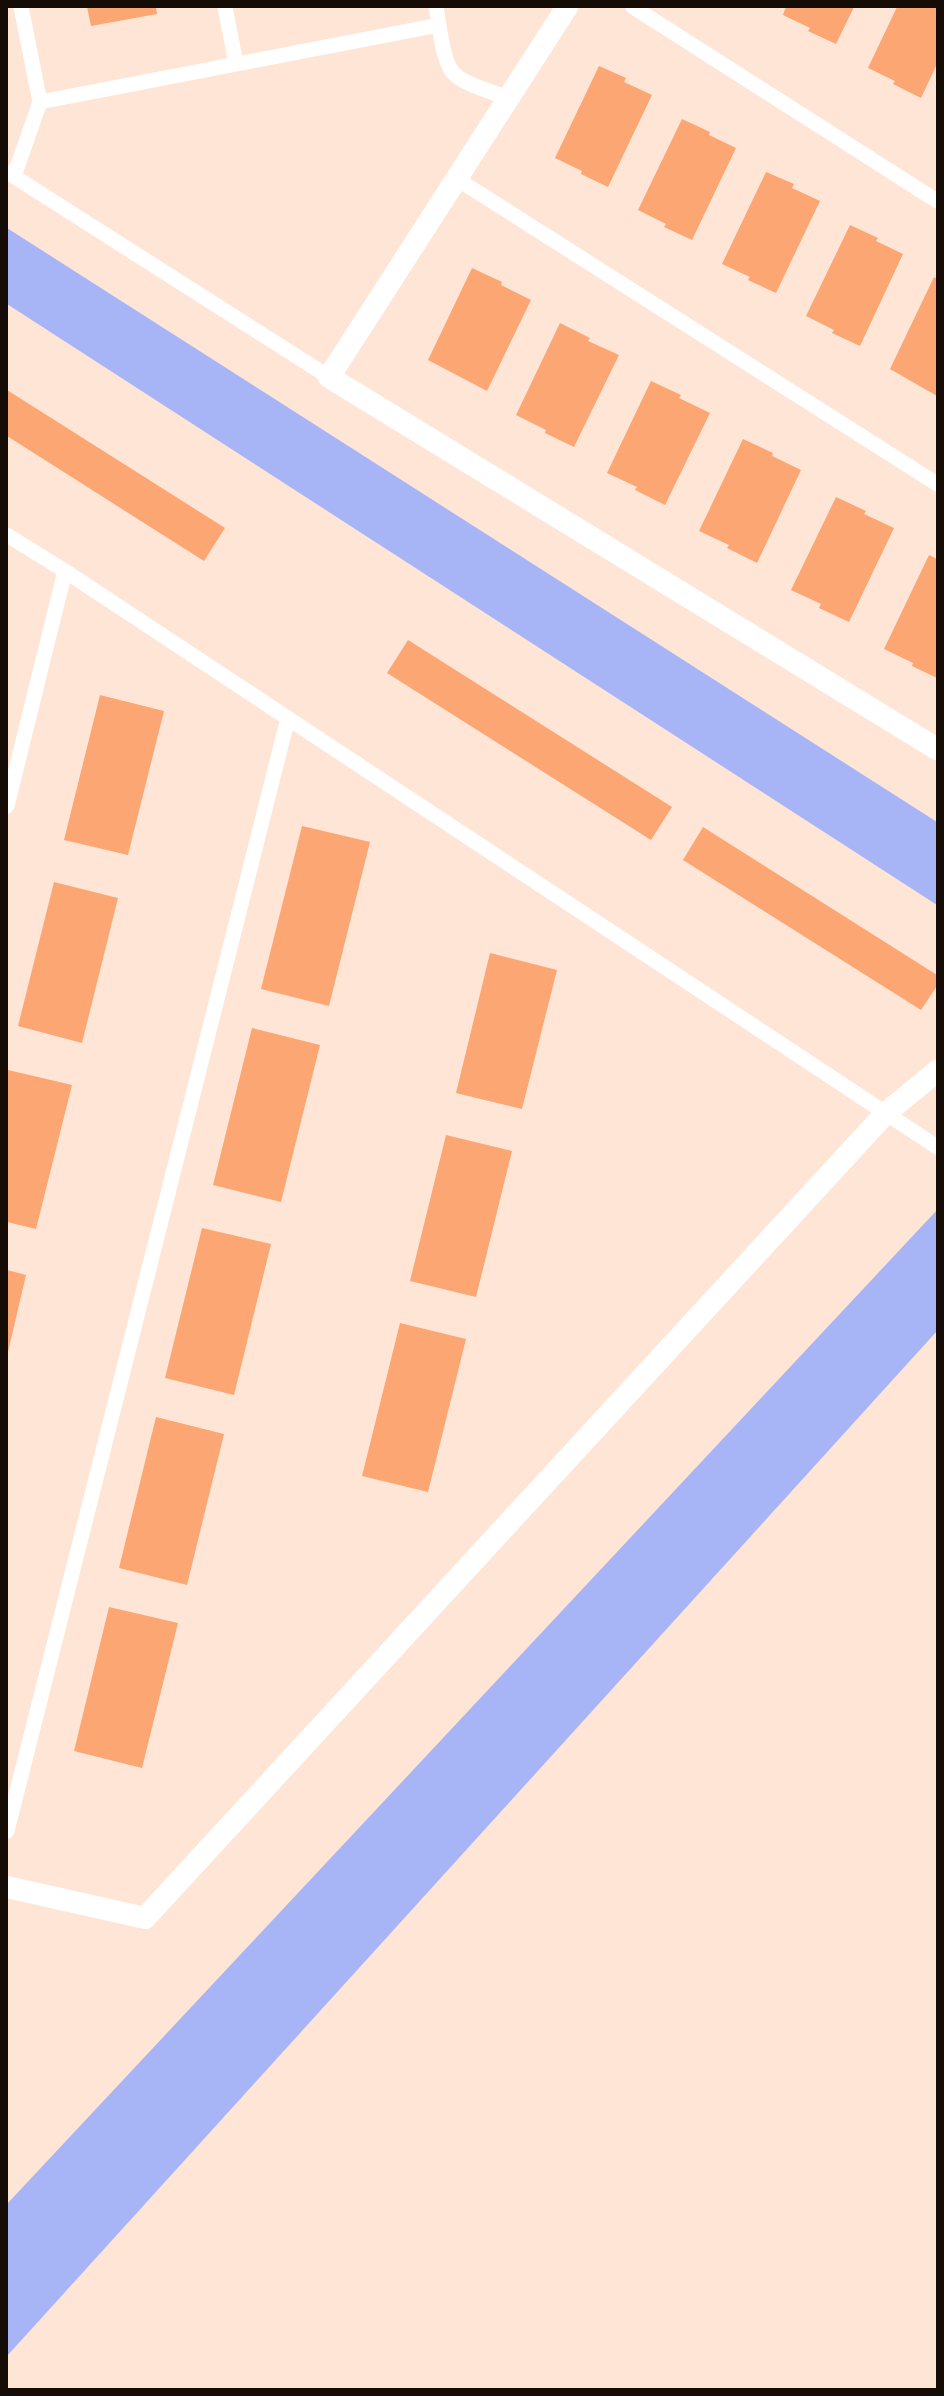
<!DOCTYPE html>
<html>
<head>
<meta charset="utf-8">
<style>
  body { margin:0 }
  #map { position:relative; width:944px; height:2396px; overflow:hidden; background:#fee5d6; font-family:"Fira Sans",sans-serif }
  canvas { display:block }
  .frame { position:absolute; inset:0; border:8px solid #160c06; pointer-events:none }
</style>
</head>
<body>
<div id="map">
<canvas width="944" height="2396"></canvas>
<div class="frame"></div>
</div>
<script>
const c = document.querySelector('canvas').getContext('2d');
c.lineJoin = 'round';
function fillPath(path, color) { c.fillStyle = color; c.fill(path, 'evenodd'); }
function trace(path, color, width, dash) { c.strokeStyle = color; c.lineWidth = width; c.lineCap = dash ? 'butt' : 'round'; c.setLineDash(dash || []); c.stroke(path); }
fillPath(new Path2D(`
  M7 228 937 822V905L7 304Z
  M937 1210V1331L7 2356V2204Z`), '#a7b5f7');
fillPath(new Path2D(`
  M87 7H156L157 14 91 26Z
  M786 7H854L836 44 808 31 810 28 783 15Z
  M897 7H937V64L921 98 893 84 895 81 868 68Z
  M599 66 626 78 624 82 652 95 608 187 581 174 582 171 555 158Z
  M682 119 710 132 709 135 736 148 692 240 664 227 666 224 638 210Z
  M766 172 794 184 792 188 820 201 776 293 748 280 750 277 722 264Z
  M850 225 878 238 876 241 903 254 860 346 832 333 834 330 806 316Z
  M472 268 502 282 501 285 531 300 487 391 428 360Z
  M934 277 937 279V396L890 369Z
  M560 323 590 338 588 341 619 355 574 447 545 433 546 430 516 415Z
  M651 381 681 395 679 398 710 413 665 505 635 490 637 487 607 473Z
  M7 390 225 528 204 561 7 436Z
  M743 439 773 453 772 456 801 470 757 563 727 548 729 545 699 531Z
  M836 497 866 511 864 514 894 528 849 622 819 608 821 604 791 590Z
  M929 555 937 559V678L912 666 913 663 884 649Z
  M408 640 672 807 651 840 387 673Z
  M100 695 164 711 128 855 64 840Z
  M302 826 370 842 329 1006 261 989Z
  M703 827 937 975V986L921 1010 683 860Z
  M54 882 118 898 82 1043 18 1026Z
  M490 953 557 970 522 1109 456 1093Z
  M252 1028 320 1045 281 1202 213 1185Z
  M8 1070 72 1085 36 1229 7 1222Z
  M446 1135 512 1151 476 1297 410 1281Z
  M202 1228 271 1244 234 1395 165 1378Z
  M7 1270 26 1275 8 1352H7Z
  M400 1323 466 1339 428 1492 362 1476Z
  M156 1417 224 1434 187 1585 119 1568Z
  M109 1607 178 1623 142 1768 74 1751Z`), '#fba673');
trace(new Path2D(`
  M21 7 40 102
  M225 7 236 64
  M436 7C440 27 441 52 451 70 458 83 495 93 509 98
  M633 7 937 201
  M7 172 329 377
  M14 176 40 102 439 25
  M457 179 937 484
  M7 535 65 571 937 1147
  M7 806 65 571
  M7 1831 288 718`), '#fff', 15);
trace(new Path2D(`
  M567 7 329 377 937 749
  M7 1887 145 1918 885 1114 937 1071`), '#fff', 22);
</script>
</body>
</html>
